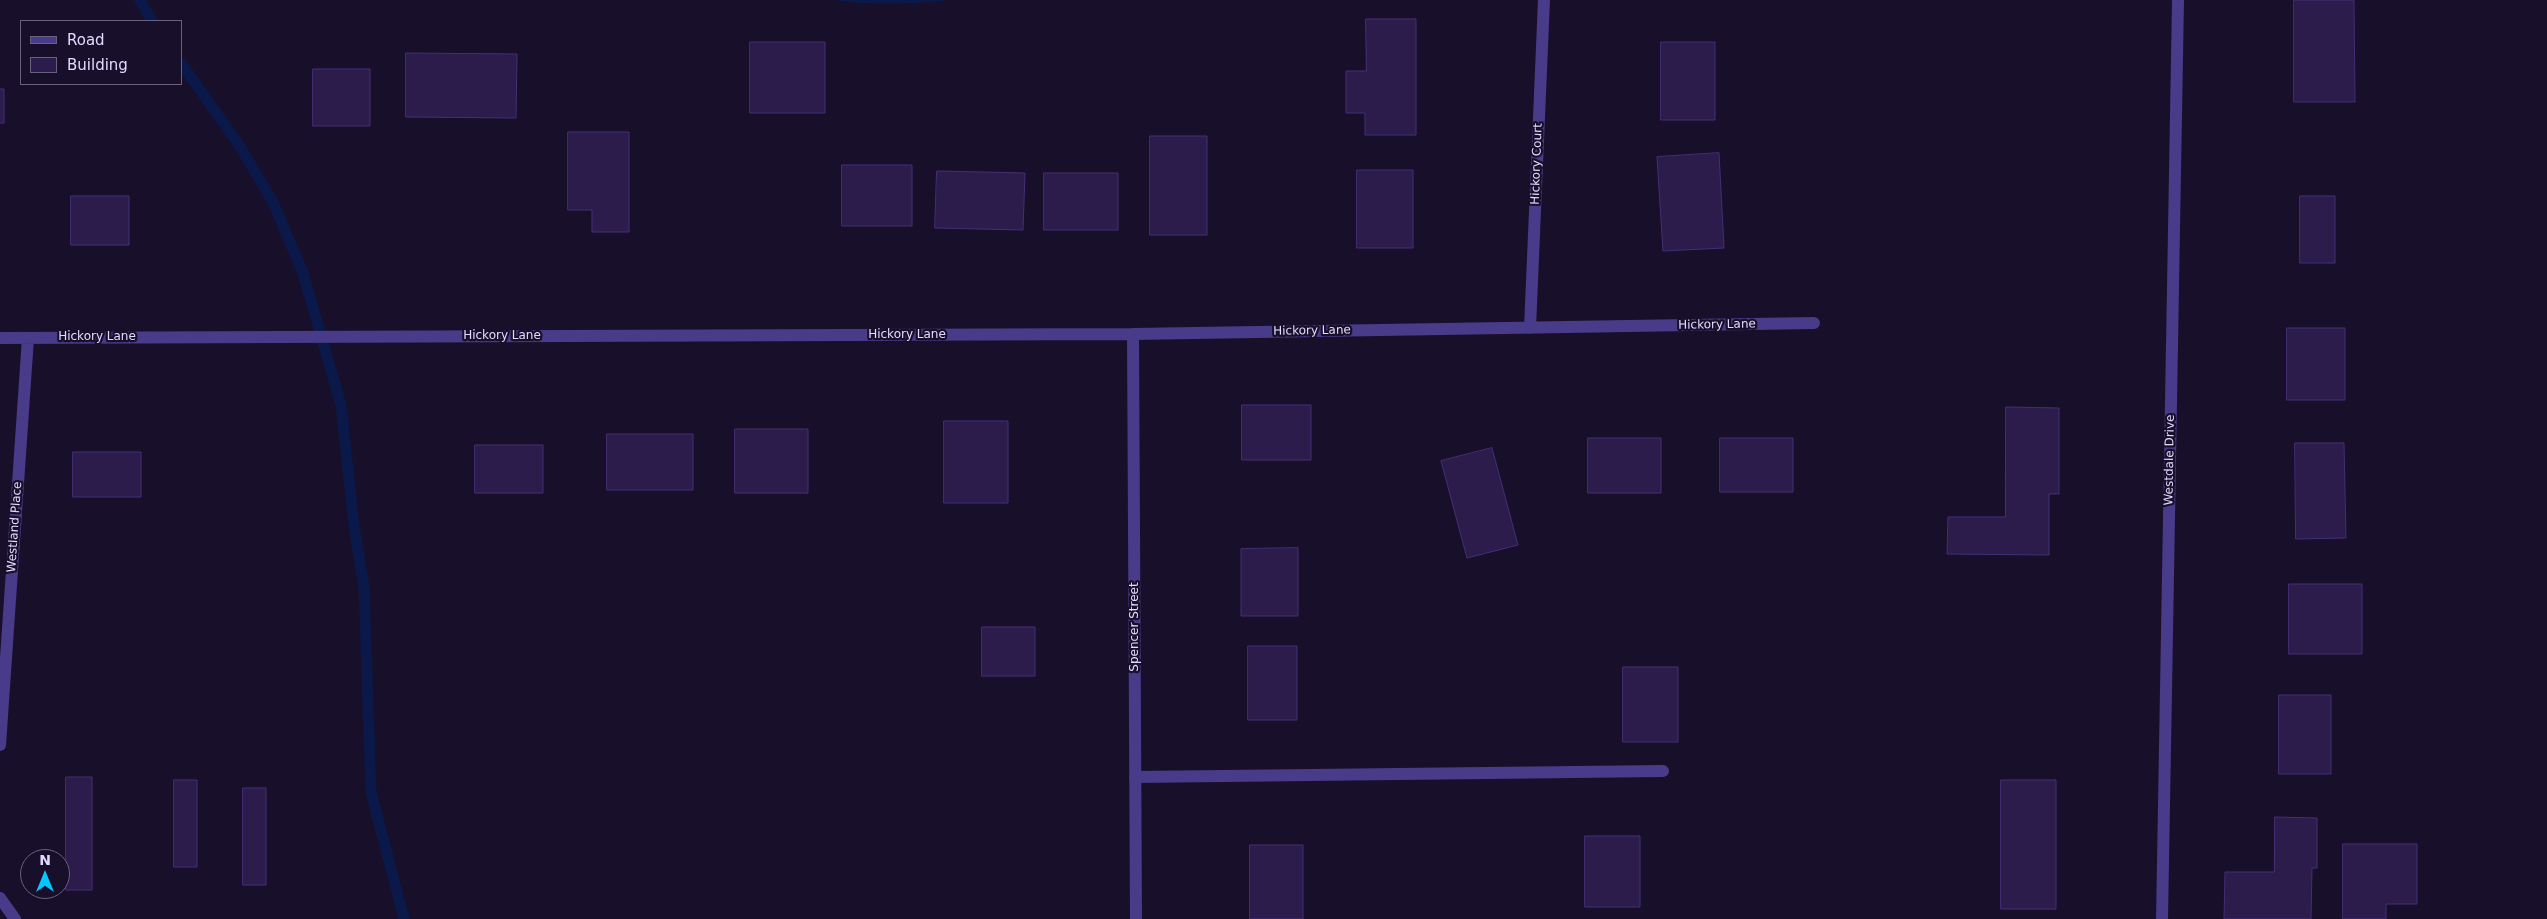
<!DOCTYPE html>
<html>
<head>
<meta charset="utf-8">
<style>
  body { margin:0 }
  #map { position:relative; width:2547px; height:919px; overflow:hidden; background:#18102a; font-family:"DejaVu Sans",sans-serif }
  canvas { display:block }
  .legend { position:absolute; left:20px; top:20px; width:162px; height:65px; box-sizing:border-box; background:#18102a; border:1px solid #69607f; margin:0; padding:6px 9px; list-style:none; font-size:15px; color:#e2d9ff }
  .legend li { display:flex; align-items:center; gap:10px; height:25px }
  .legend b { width:25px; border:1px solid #69607f }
  .north { position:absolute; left:20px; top:849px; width:50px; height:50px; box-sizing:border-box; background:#18102a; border:1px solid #69607f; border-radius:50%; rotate:0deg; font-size:14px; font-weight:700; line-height:20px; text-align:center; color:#e2d9ff }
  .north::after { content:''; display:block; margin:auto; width:18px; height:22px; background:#05c6ff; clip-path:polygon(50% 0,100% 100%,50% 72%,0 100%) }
</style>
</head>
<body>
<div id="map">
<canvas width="2547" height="919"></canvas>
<ul class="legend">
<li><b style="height:6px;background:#483b89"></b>Road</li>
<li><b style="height:14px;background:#2b1c4b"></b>Building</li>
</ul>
<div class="north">N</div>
</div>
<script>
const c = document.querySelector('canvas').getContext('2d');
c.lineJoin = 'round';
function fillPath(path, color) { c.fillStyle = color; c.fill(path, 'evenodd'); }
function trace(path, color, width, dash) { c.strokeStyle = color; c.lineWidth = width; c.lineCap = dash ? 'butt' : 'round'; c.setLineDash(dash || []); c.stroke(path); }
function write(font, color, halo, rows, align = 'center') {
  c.font = font + ' "DejaVu Sans",sans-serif'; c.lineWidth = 4.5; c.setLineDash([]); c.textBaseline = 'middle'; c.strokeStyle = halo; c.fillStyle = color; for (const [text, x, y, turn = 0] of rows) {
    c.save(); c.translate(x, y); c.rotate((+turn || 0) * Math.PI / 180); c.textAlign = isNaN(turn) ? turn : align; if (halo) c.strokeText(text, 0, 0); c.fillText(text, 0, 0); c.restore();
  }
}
fillPath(new Path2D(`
  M834 0H951C912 4 873 6 834 0Z`), '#0a1949');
trace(new Path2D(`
  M140 0 152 21
  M181 63 239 145 273 202 303 273 341 405 354 526 364 587 371 792 404 919`), '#0a1949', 11);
const building = new Path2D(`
  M2294 0H2354L2355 102H2294Z
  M1366 19H1416V135H1365V113H1346V71H1366Z
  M750 42H825V113H750Z
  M1661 42H1715V120H1661Z
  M406 53 517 54 516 118 406 117Z
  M313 69H370V126H313Z
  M0 89H4V123H0Z
  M568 132H629V232H592V210H568Z
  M1150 136H1207V235H1150Z
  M1719 153 1724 248 1663 251 1657 157Z
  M842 165H912V226H842Z
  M1357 170H1413V248H1357Z
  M937 171 1025 173 1023 230 935 228Z
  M1044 173H1118V230H1044Z
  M71 196H129V245H71Z
  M2300 196H2335V263H2300Z
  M2287 328H2345V400H2287Z
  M1242 405H1311V460H1242Z
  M2006 407 2059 408V494H2049V555L1947 554 1948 517H2005Z
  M944 421H1008V503H944Z
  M735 429H808V493H735Z
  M607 434H693V490H607Z
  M1588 438H1661V493H1588Z
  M1720 438H1793V492H1720Z
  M2295 443H2344L2346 538 2296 539Z
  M475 445H543V493H475Z
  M1492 448 1518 545 1467 558 1441 461Z
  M73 452H141V497H73Z
  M1298 548V616H1241V549Z
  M2289 584H2362V654H2289Z
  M982 627H1035V676H982Z
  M1248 646H1297V720H1248Z
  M1623 667H1678V742H1623Z
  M2279 695H2331V774H2279Z
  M66 777H92V890H66Z
  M174 780H197V867H174Z
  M2001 780H2056V909H2001Z
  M243 788H266V885H243Z
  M2275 817 2317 818V868H2312L2311 919H2224L2225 872H2274Z
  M1585 836H1640V907H1585Z
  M2343 844H2417V904H2386V919H2343Z
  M1250 845H1303V919H1250Z`);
fillPath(building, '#2b1c4b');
trace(building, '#452e77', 1);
trace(new Path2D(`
  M1135 777 1663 771`), '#483b89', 12);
trace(new Path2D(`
  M1530 328 1544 0
  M1133 334 1136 919
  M0 338 1133 334 1814 323
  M0 745 28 338
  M0 898 15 919
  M2162 919 2178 0`), '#483b89', 12);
write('12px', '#e2d9ff', '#18102a', [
  ["Hickory Court",1537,164,-88],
  ["Hickory Lane",1717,325,-1],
  ["Hickory Lane",1312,331,-1],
  ["Hickory Lane",907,335],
  ["Hickory Lane",502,336],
  ["Hickory Lane",97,337],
  ["Westdale Drive",2170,460,-89],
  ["Westland Place",15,527,-86],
  ["Spencer Street",1135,627,-90]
]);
</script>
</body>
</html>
